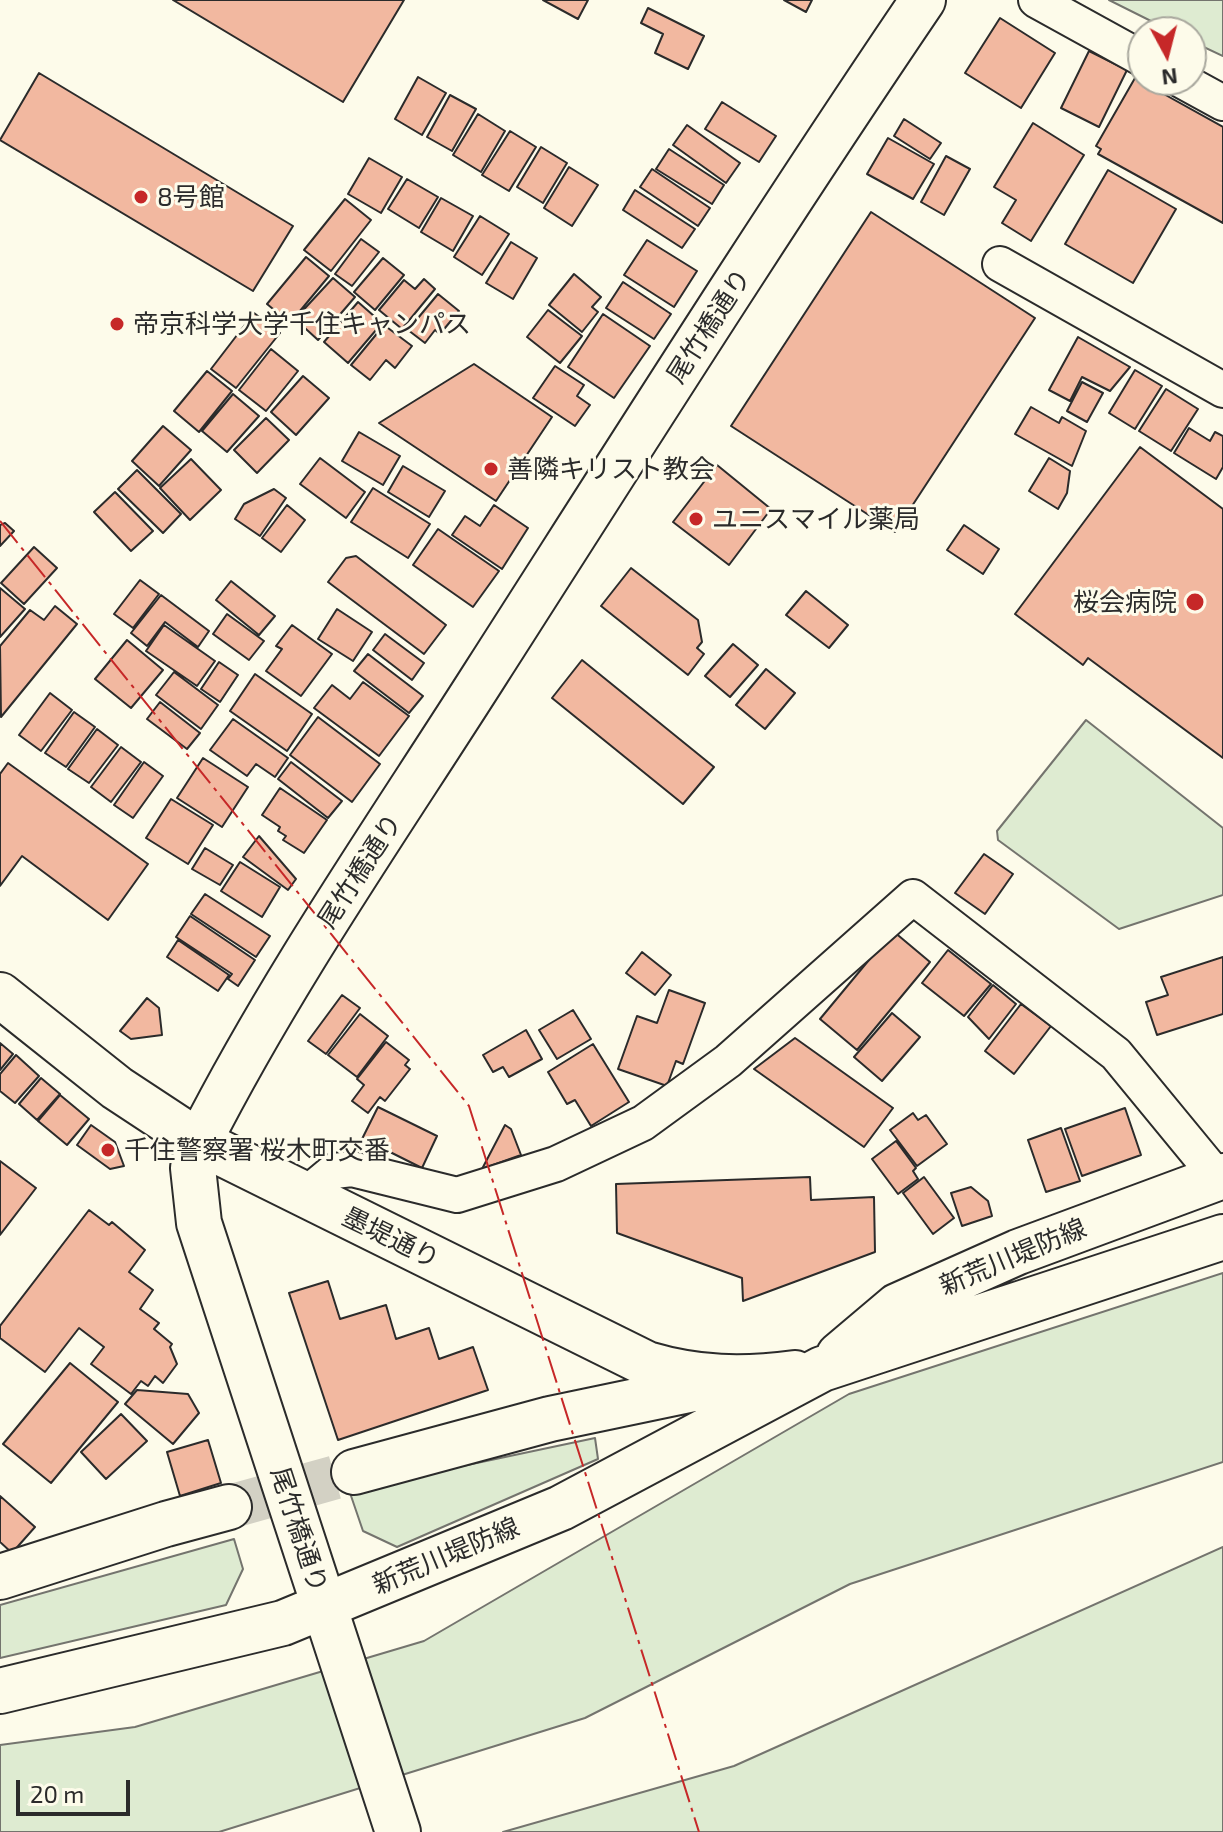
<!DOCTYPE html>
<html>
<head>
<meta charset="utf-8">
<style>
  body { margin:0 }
  #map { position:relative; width:1223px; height:1832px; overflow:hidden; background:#fdfbea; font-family:"Exo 2",sans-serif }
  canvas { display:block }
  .north { position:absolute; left:1127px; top:16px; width:80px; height:80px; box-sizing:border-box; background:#fdfbea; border:2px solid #a9a89e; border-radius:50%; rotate:173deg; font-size:22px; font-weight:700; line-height:32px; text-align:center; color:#2b2b2b }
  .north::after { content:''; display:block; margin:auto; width:28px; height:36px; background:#c62828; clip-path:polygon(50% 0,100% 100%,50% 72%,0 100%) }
  .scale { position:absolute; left:16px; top:1780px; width:114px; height:36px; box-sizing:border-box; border:4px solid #2b2b2b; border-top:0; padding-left:10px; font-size:24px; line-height:28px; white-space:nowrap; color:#2b2b2b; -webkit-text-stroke:6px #fdfbea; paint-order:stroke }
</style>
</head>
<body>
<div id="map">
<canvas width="1223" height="1832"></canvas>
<div class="north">N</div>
<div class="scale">20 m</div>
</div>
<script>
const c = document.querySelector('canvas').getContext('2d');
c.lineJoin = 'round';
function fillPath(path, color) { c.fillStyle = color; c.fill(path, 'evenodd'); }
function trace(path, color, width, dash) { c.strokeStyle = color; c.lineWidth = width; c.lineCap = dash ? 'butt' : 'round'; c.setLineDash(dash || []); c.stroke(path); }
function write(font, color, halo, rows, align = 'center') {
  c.font = font + ' "Exo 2","Noto Sans JP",sans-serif'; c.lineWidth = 6; c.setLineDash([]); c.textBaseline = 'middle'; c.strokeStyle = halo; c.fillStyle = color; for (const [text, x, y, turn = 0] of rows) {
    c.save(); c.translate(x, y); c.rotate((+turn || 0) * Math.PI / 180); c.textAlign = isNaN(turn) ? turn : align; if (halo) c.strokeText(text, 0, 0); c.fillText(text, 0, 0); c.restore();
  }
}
const green = new Path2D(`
  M1109 0H1223V56L1191 41V32H1173Z
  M1086 720 1223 828V895L1119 929 998 840 997 831Z
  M1223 1273V1462L850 1584 585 1718 219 1832H0V1745L135 1727 424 1641 849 1394Z
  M595 1438 598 1459 397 1547 363 1531 349 1490Z
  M234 1539 243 1569 226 1605 0 1658V1605Z
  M1223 1547V1832H503L734 1766Z`);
fillPath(green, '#deebd1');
trace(green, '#74746e', 2);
const building = new Path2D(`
  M173 0H404L343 102Z
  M543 0H588L578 19Z
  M784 0H812L806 12Z
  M648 8 704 36 688 69 655 53 663 34 641 23Z
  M1000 18 1055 53 1021 108 965 73Z
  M1089 51 1127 70 1099 127 1061 108Z
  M39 73 293 226 253 291 0 140Z
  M418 77 446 93 422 135 395 119Z
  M1135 78 1223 127V223L1098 154 1101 149 1096 146Z
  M450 95 476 109 452 151 427 137Z
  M722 102 776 136 759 162 705 129Z
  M478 114 505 131 481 172 453 155Z
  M904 119 941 143 930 159 894 136Z
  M1033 123 1084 155 1031 241 1002 223 1016 200 994 187Z
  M687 125 740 163 726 183 673 145Z
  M510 131 536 147 509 191 482 175Z
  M888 138 934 164 913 199 867 174Z
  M541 147 567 163 543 203 517 187Z
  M669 149 724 185 712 204 656 169Z
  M946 156 970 169 944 215 921 202Z
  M369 158 402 177 381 213 348 194Z
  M569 167 598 185 572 226 544 208Z
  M652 169 710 208 698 226 640 187Z
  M1108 170 1176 209 1133 283 1065 244Z
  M407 179 438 197 419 228 388 209Z
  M635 190 695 229 682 248 623 210Z
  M441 198 473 216 453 251 421 232Z
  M345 199 371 220 331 271 304 250Z
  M871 212 1035 318 895 532 731 426Z
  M480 216 509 234 482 275 454 257Z
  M361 239 379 252 352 286 335 274Z
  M647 240 697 271 674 307 624 275Z
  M511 242 537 258 513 299 486 283Z
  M306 257 329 276 290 323 267 304Z
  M383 258 404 275 375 310 354 292Z
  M574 274 601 297 592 307 598 312 582 332 549 305Z
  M333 278 355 297 318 340 295 319Z
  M424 279 435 289 402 329 379 310 404 280 415 289Z
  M623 282 671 314 654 339 606 308Z
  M438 294 459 311 440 334 435 330 425 343 408 330Z
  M358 302 382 323 348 363 324 342Z
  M548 310 582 336 560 363 527 337Z
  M254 313 280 333 236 388 211 369Z
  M603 314 650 346 614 398 568 367Z
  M384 325 412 346 395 368 386 360 370 380 351 365Z
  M1078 337 1130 367 1110 391 1082 377 1070 401 1049 390Z
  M271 349 298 371 266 411 239 390Z
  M474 364 552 417 496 501 379 423Z
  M555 366 584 385 577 396 590 405 575 426 533 398Z
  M1135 370 1162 386 1135 429 1109 413Z
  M207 371 232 391 199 432 174 411Z
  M303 376 329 398 296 435 271 412Z
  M1082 382 1103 393 1087 422 1067 411Z
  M1166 389 1198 409 1171 451 1139 431Z
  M233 394 259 416 227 452 202 431Z
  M1031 407 1059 423 1062 417 1086 431 1072 466 1015 434Z
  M266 418 289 440 257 473 234 450Z
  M163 426 191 450 159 486 132 461Z
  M1189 428 1210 441 1215 432 1223 436V467L1216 479 1174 453Z
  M359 432 400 456 383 485 342 461Z
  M1140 447 1223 509V758L1088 658 1083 665 1015 614Z
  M320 458 365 492 346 518 300 484Z
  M1049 458 1070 471 1067 493 1058 509 1029 491Z
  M191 459 221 490 190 520 160 488Z
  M717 465 771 509 729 565 673 522Z
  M403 466 445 491 429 517 388 492Z
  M137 470 181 514 163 533 118 489Z
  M373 488 430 524 408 558 351 522Z
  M274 489 286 498 260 536 235 519 244 504Z
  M115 492 153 531 131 551 94 512Z
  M287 505 305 520 281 552 262 538Z
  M494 505 528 528 502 569 452 535 465 516 480 526Z
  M5 523 14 531 0 546V525Z
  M964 525 999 549 983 574 947 550Z
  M438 529 499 571 473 607 413 565Z
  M34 547 57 568 24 604 1 583Z
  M356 556 446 625 424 654 328 582 346 558Z
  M631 568 698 620 702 642 697 648 704 654 688 675 601 606Z
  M140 580 159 594 133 628 114 614Z
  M231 581 275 616 259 635 216 600Z
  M0 588 25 609 0 637Z
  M806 591 848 625 829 648 786 615Z
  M161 595 209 631 198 647 165 622 147 646 131 633Z
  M55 606 77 624 1 717 0 646 30 610 44 620Z
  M337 609 372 632 353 661 318 639Z
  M227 614 264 641 249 660 213 634Z
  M164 625 215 661 197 686 146 651Z
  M292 625 332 654 301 696 266 671 282 649 276 646Z
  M385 634 424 663 412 680 373 650Z
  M127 640 163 670 131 708 95 679Z
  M733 644 758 665 730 697 705 676Z
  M368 654 423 696 409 713 354 671Z
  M582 660 714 767 683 804 552 698Z
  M219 662 238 675 220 702 201 689Z
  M766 669 795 693 765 729 736 705Z
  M174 672 218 705 201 729 156 695Z
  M255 674 312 714 287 751 230 711Z
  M363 682 409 716 379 756 314 708 332 685 350 699Z
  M50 693 72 710 41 751 19 735Z
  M160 702 200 733 187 749 147 719Z
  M74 712 95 727 66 767 45 753Z
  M318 717 380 764 352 802 290 755Z
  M233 719 288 758 275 777 256 764 247 776 210 750Z
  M97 729 118 745 89 783 68 769Z
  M121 747 141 762 111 802 91 787Z
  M203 758 248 787 222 827 177 798Z
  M144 762 163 776 133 818 114 805Z
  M291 762 342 801 328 818 278 779Z
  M8 763 148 864 108 920 22 856 0 886V774Z
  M280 788 327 820 304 853 283 840 286 836 278 831 280 827 262 815Z
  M171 799 213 825 188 864 146 838Z
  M259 836 296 879 288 890 243 857Z
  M205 848 233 865 220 885 192 869Z
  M984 854 1013 874 985 914 955 893Z
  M240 862 280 887 262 917 221 891Z
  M205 894 270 936 256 957 191 914Z
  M190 916 255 960 238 986 228 979 232 974 176 937Z
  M893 931 930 962 857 1050 820 1019Z
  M178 940 229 975 218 991 167 957Z
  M948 950 991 984 964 1016 922 983Z
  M642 952 671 975 655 995 626 973Z
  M1223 957V1014L1157 1035 1146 1002 1168 995 1161 977Z
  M993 985 1016 1004 989 1039 968 1017Z
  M669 990 705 1003 683 1064 676 1061 667 1086 618 1069 637 1016 657 1023Z
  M342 995 360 1008 326 1054 308 1041Z
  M147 998 159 1008 162 1035 131 1039 120 1031Z
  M1021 1004 1051 1026 1014 1074 985 1051Z
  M573 1010 591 1039 557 1059 539 1030Z
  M892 1013 920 1037 882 1081 854 1057Z
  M360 1014 388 1036 357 1077 328 1055Z
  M526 1030 542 1059 509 1077 503 1067 493 1072 483 1055Z
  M795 1038 893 1108 864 1147 754 1069Z
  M386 1042 409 1060 405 1065 410 1069 385 1101 380 1097 368 1113 352 1101 364 1085 357 1079Z
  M0 1043 13 1054 0 1070Z
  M593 1044 629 1102 591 1126 575 1100 567 1104 548 1072Z
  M16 1055 39 1076 15 1103 0 1091V1074Z
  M41 1078 60 1094 37 1120 19 1104Z
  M60 1095 89 1119 67 1145 38 1121Z
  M378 1107 437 1136 422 1168 384 1149 379 1157 358 1147Z
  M1125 1108 1141 1155 1082 1176 1065 1129Z
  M913 1113 918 1120 926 1115 947 1144 917 1166 890 1130Z
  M91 1125 115 1142 124 1166 110 1169 77 1145Z
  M505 1125 511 1129 521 1155 482 1169Z
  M1061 1128 1080 1181 1046 1192 1028 1140Z
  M896 1141 916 1168 913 1171 918 1179 898 1194 872 1159Z
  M0 1161 36 1188 0 1235Z
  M810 1177 811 1200 874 1197 875 1252 743 1301 742 1278 617 1233 616 1184Z
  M924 1177 954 1218 933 1234 903 1193Z
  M971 1187 988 1201 992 1216 962 1226 951 1193Z
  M89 1210 109 1225 112 1222 145 1250 129 1272 153 1290 140 1309 159 1323 154 1329 172 1344 170 1347 177 1364 163 1383 155 1376 148 1386 141 1381 131 1394 91 1364 104 1347 79 1328 45 1372 0 1338V1326Z
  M328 1281 340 1319 386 1305 396 1339 429 1328 439 1359 473 1347 488 1390 338 1440 289 1293Z
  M70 1363 118 1402 51 1483 3 1444Z
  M137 1390 188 1394 199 1413 173 1444 125 1404Z
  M121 1414 147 1441 106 1479 81 1452Z
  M208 1440 221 1483 180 1496 167 1452Z
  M0 1496 35 1527 12 1553 0 1542Z`);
fillPath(building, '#f2b8a0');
trace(building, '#2b2b2b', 2);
trace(new Path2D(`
  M229 1507 354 1472`), '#d3d1c4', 44, [44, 22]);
const street = new Path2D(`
  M1036 0 1143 59
  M1181 80 1223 103
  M1000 264 1223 390
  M304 1196 334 1171 352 1169 457 1195 556 1164 643 1123 728 1061 913 897 1116 1054 1218 1178`);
const secondary = new Path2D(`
  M0 995 117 1088 199 1142 647 1364C698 1379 742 1380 795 1373
  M199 1142 193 1168 199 1223 398 1832
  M839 1355 897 1306 1018 1252 1223 1176
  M354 1472 550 1419 708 1386
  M0 1577 166 1524 229 1507
  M0 1691 283 1623 561 1508 822 1369 1223 1237`);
const primary = new Path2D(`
  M199 1142C282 979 388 827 486 673 630 448 773 221 923 0`);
trace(street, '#2b2b2b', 38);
trace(secondary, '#2b2b2b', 48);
trace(primary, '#2b2b2b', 48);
trace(street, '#fdfbea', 34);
trace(secondary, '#fdfbea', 44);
trace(primary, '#fdfbea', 44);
trace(new Path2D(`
  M0 521 469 1106 699 1832`), '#c62828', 2, [28, 6, 4, 6]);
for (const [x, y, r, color] of [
  [141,197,8,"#c62828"],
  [117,324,8,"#c62828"],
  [491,469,8,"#c62828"],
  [696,519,8,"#c62828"],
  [1195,602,10,"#c62828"],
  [108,1150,8,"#c62828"]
]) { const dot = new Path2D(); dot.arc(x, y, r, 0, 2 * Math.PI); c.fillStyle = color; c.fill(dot); trace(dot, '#fdfbea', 3); }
write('26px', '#2b2b2b', '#fdfbea', [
  ["8号館",157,197],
  ["帝京科学大学千住キャンパス",133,324],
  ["善隣キリスト教会",507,469],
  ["ユニスマイル薬局",712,519],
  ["桜会病院",1177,602,"right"],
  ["千住警察署 桜木町交番",124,1150]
], 'left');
write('26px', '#2b2b2b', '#fdfbea', [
  ["尾竹橋通り",709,326,-57],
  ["尾竹橋通り",360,871,-57],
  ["墨堤通り",391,1238,26],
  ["新荒川堤防線",1013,1257,-23],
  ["尾竹橋通り",299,1530,72],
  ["新荒川堤防線",446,1556,-23]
]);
</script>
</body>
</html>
